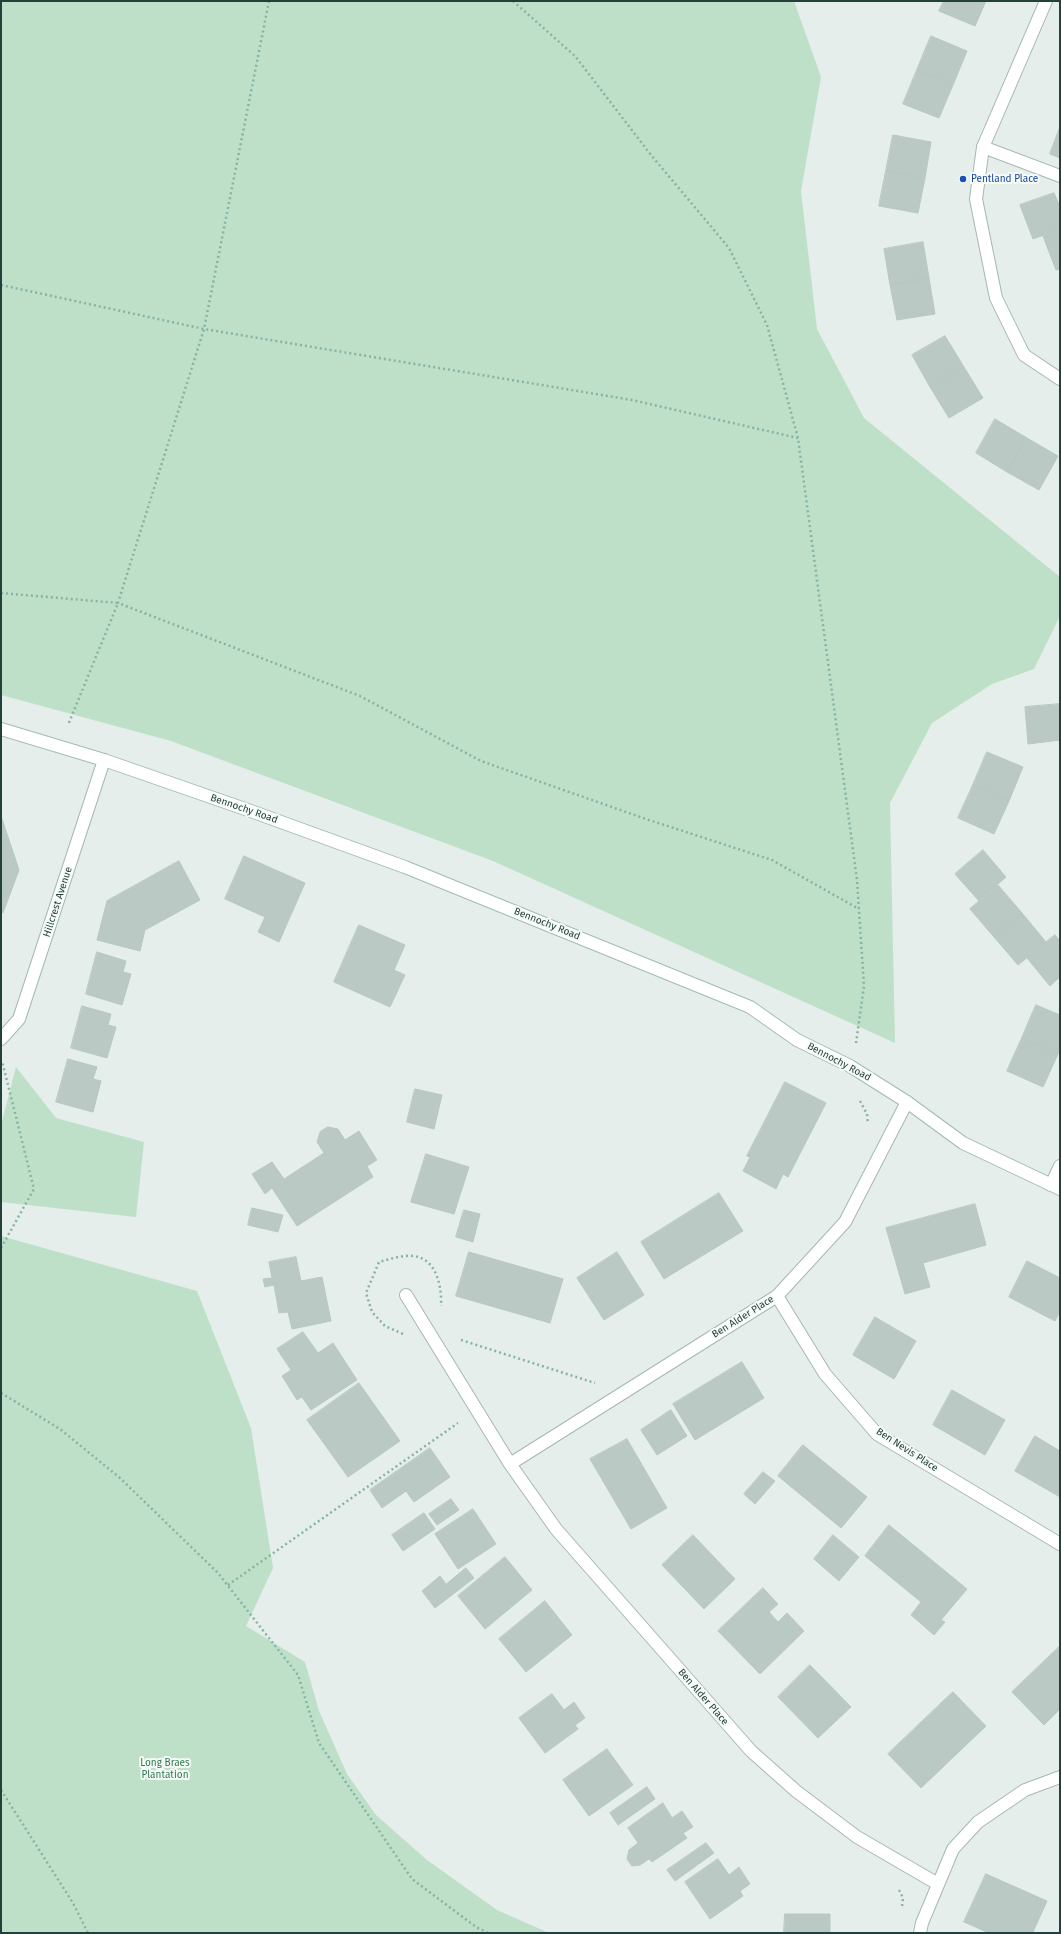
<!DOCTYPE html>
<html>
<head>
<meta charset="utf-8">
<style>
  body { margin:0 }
  #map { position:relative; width:1061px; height:1934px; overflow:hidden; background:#e5eeeb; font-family:"Fira Sans",sans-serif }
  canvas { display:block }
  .frame { position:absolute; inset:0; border:2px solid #23413a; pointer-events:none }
</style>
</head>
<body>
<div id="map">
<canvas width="1061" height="1934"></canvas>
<div class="frame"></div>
</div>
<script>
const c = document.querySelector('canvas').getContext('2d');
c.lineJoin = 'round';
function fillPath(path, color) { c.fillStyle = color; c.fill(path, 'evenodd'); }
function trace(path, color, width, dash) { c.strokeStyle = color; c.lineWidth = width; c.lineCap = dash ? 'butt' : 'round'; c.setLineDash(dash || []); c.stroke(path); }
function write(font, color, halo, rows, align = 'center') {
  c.font = font + ' "Fira Sans",sans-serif'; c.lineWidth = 4; c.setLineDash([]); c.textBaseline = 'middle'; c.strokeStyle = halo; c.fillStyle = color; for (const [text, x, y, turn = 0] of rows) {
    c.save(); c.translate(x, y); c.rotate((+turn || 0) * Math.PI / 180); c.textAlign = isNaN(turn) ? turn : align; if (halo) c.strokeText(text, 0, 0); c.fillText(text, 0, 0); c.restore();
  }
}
fillPath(new Path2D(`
  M1 1H794L821 77 801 191 817 329 864 418 1060 577V616L1034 669 992 684 932 723 890 803 895 1043 493 861 171 741 1 695Z
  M16 1067 56 1118 144 1142 136 1217 1 1202V1125Z
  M1 1236 197 1291 251 1428 273 1568 246 1626 305 1662 319 1711 347 1774 376 1815 427 1860 497 1910 549 1933H1Z`), '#bee0c8');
const building = new Path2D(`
  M944 1H986L975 26 939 11Z
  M931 36 967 51 953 85 917 70Z
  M917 70 953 85 939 118 903 104Z
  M1060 127V158L1050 154Z
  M893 135 931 142 925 178 886 171Z
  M886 171 925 178 918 213 879 206Z
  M1054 193 1060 207V229L1033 239 1020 205Z
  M1060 229V269L1056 270 1043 236Z
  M923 242 929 278 890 285 884 249Z
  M929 278 935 314 897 320 890 285Z
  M945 336 964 367 930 387 912 355Z
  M964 367 983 398 949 418 930 387Z
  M995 419 1027 438 1007 472 976 453Z
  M1027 438 1058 456 1039 490 1007 472Z
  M1060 704V740L1028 744 1025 707Z
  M987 752 1023 767 1009 801 973 785Z
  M973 785 1009 801 994 834 958 818Z
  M1 816 19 870 3 913 1 912Z
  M983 850 1006 877 979 901 955 874Z
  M244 856 305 883 279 942 258 932 265 917 225 899Z
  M179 861 200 900 145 930 140 951 97 940 107 901Z
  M998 885 1022 913 994 937 970 909Z
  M1022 913 1046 942 1018 965 994 937Z
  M359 925 405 945 394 970 405 975 390 1007 334 982Z
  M1055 935 1060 941V977L1050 986 1027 958Z
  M97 952 126 961 123 972 131 974 122 1005 86 994Z
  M1036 1005 1060 1015V1048L1058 1054 1022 1038Z
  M82 1006 111 1014 108 1025 116 1027 107 1058 71 1048Z
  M1022 1038 1058 1054 1043 1087 1007 1071Z
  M68 1059 97 1067 93 1079 101 1081 93 1112 56 1102Z
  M785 1082 826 1103 788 1177 783 1174 776 1189 743 1171 750 1157 747 1156Z
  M415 1089 442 1095 434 1129 407 1122Z
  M328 1127 338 1129 345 1140 359 1131 377 1160 367 1166 373 1177 297 1226 272 1188 265 1194 252 1174 272 1162 284 1179 324 1153 317 1142 320 1132Z
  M426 1154 469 1167 454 1214 411 1202Z
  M719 1193 743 1231 664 1279 641 1242Z
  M975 1204 986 1245 923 1263 930 1287 905 1294 886 1228Z
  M252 1208 283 1215 278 1232 248 1225Z
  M464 1210 480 1214 473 1242 456 1237Z
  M469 1252 563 1279 550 1323 456 1296Z
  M617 1252 644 1295 604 1320 577 1278Z
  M296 1257 301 1281 322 1277 331 1321 292 1329 288 1312 279 1313 274 1285 265 1287 263 1279 272 1278 269 1262Z
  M1027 1261 1060 1278V1311L1055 1321 1009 1297Z
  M875 1317 916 1341 894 1379 853 1355Z
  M303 1332 318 1353 333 1343 357 1380 311 1410 302 1397 297 1400 282 1376 291 1370 277 1349Z
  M742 1362 764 1398 695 1440 673 1404Z
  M359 1383 400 1441 348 1477 307 1420Z
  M952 1390 1005 1420 985 1455 933 1425Z
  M671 1410 687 1436 657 1455 641 1430Z
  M1035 1436 1060 1451V1497L1015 1471Z
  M627 1439 667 1508 631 1529 590 1459Z
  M803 1445 867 1497 841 1528 778 1476Z
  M430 1448 450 1477 414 1502 406 1491 382 1508 370 1490Z
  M763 1472 775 1481 755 1504 744 1494Z
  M451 1499 459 1510 437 1525 429 1514Z
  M473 1509 496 1544 458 1569 435 1534Z
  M424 1513 435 1529 403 1551 392 1535Z
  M889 1525 967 1589 941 1620 945 1622 934 1635 911 1615 921 1602 865 1556Z
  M693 1535 735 1579 704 1609 662 1565Z
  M833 1535 859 1557 839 1581 814 1559Z
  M505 1557 532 1590 485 1629 458 1596Z
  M466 1568 474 1578 435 1608 422 1591 440 1576 446 1584Z
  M763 1588 778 1604 769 1612 778 1622 787 1613 804 1631 760 1674 718 1631Z
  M545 1601 572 1635 526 1672 499 1639Z
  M1060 1646V1709L1044 1725 1012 1692Z
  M810 1665 851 1707 818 1738 778 1697Z
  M953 1692 986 1726 921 1788 888 1754Z
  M552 1694 564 1710 574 1702 585 1718 575 1725 578 1729 545 1753 519 1718Z
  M607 1749 633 1785 589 1816 563 1780Z
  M647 1787 655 1799 618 1825 610 1813Z
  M663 1803 672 1818 682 1811 693 1827 683 1833 687 1838 652 1862 649 1859 640 1865 632 1866 627 1859 629 1850 638 1843 628 1828Z
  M706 1843 714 1853 675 1881 667 1870Z
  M718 1859 729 1875 739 1867 750 1884 740 1891 743 1896 710 1919 685 1882Z
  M986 1874 1047 1901 1033 1932 1035 1933H989L964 1922Z
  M785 1914H830V1933H784Z`);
fillPath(building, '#bac9c4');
trace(building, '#b7c8c2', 1);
const lane = new Path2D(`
  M983 147 1060 176`);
const street = new Path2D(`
  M1046 1 983 147 976 199 996 298 1024 355 1060 379
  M1 1039 19 1019 104 760
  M1051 1185 1060 1166
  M406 1295 510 1464 556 1529 751 1751 796 1791 857 1837 938 1884
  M777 1296 825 1374 877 1434 1060 1544
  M510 1464 777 1296 845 1222 907 1102
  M920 1933 922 1923 953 1849 978 1822 1025 1790 1060 1777`);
const secondary = new Path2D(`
  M1 729 104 760 248 810 405 867 750 1007 797 1040 850 1066 907 1102 963 1143 1060 1189`);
trace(lane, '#a7b7b2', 14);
trace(street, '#a7b7b2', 14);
trace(secondary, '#a3bbb3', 14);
trace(new Path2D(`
  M269 1 204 329 118 603 360 696 481 761 646 819 772 860 859 909
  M513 1 575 56 651 155 729 248 767 325 798 438 857 880 864 986 856 1043
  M1 285 204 329 632 400 798 438
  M1 593 118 603 68 725
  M1059 814H1060
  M860 1101 867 1114 868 1124
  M1 1248 34 1189 2 1061
  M403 1334 385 1326 372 1312 366 1293 379 1262C390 1259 402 1255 413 1256 437 1258 442 1288 441 1306
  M461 1340 595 1383
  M1 1393 60 1429 120 1478 218 1573 298 1675 319 1743 412 1879 476 1927 488 1933
  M228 1585 458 1423
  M1 1790 73 1903 88 1933
  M899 1890 903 1898 902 1907`), '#85b3a6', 2.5, [2, 3]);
trace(lane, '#fff', 12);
trace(street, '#fff', 12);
trace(secondary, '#fff', 12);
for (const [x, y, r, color] of [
  [963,179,4,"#1a4fb4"]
]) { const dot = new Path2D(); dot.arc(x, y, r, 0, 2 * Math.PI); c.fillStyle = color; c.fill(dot); trace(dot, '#f6fbf8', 1.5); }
write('10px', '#164399', '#f6fbf8', [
  ["Pentland Place",971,179]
], 'left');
write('10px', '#23413a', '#f6fbf8', [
  ["Bennochy Road",244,809,19],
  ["Hillcrest Avenue",58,902,-72],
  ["Bennochy Road",547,924,22],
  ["Bennochy Road",839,1062,28],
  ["Ben Alder Place",743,1317,-32],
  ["Ben Nevis Place",907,1450,33],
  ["Ben Alder Place",703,1697,49]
]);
write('10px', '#2c794d', '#f6fbf8', [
  ["Long Braes",165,1763],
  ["Plantation",165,1775]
]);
</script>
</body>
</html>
